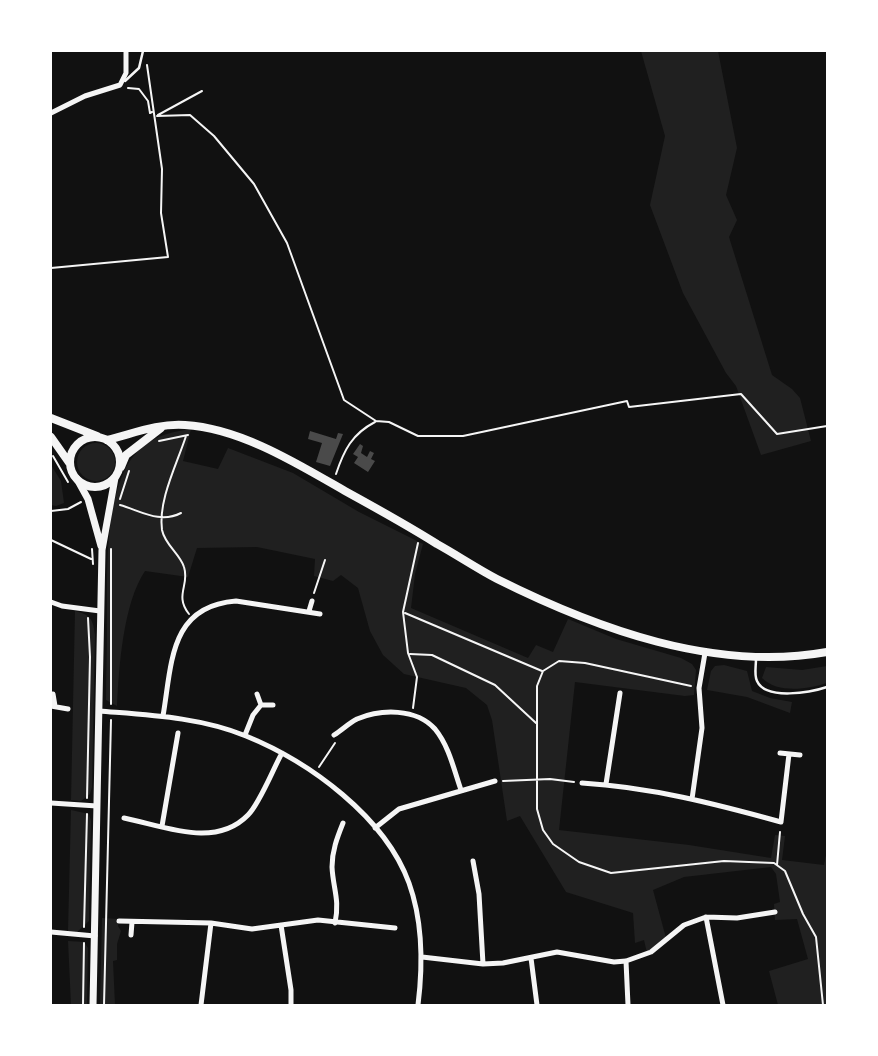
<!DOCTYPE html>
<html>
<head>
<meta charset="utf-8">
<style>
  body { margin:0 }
  #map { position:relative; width:878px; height:1056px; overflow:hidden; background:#111; font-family:Ubuntu,sans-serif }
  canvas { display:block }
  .frame { position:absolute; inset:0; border:52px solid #fff; pointer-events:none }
</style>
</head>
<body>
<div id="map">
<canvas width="878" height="1056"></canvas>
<div class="frame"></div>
</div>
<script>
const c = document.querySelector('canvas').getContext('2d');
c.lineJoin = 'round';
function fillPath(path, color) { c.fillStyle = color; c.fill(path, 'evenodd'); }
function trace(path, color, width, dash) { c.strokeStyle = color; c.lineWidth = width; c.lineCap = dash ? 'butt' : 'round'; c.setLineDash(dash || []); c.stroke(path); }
fillPath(new Path2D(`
  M641 51H718L737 148 726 195 737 220 729 237 772 375 792 389 800 398 811 441 761 455 736 386 726 373 683 293 650 205 665 136Z
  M191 429 183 461 218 469 228 448 293 473 359 512 423 544 415 574 411 608 528 658 536 645 553 652 568 619 616 639 681 658 692 664 696 670 694 695 685 696 575 682 559 830 689 845 771 858 775 835 785 836 782 860 824 865 827 850V1005H778L769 971 808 959 797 919 775 920 774 904 780 902 776 874 771 867 684 877 653 890 666 938 647 953 644 940 635 943 633 913 566 892 520 816 507 821 492 720 487 705 466 688 404 674 383 655 370 631 358 588 341 575 333 581 314 576 315 559 257 547 197 548 188 577 145 571C123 604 119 667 117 706L106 700C106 677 107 653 107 630 108 580 101 484 141 448 154 436 174 431 191 429Z
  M77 462a19 19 0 1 1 38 0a19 19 0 1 1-38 0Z
  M51 465 61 481 64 503 56 506 51 505Z
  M75 611C91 615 93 619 95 635L92 787 90 794 81 801 71 800Z
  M724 665 747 671 752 691 770 698 792 702 790 713 747 697 707 690 711 671 715 666Z
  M827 666V683C808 689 778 694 762 678L766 667 802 670Z
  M71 810 89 814 91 821 89 921 77 932 68 931Z
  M102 918 119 919 118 926 121 931 117 944V960L113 961 115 1005H100Z
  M68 941 84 942 88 948 87 1005H71Z`), '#202020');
fillPath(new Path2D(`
  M310 431 336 439 338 433 343 434 330 466 316 462 322 443 308 439Z
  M360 444 363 446 361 453 367 457 370 451 374 453 371 459 375 461 368 472 354 463 358 457 353 454Z`), '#4a4a4a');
trace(new Path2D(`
  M128 88 139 89 148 101 150 113 152 112
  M158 115 202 91
  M157 116 190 115 214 136 254 184 287 243 344 400 376 421 389 422 418 436H463L627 401 629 407 741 394 777 434 827 426
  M51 268 168 257 161 213 162 169 147 65
  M186 436C177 464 158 500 162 530 165 545 180 554 184 567 190 585 174 595 189 614
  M159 441 188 435
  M53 456 68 482
  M336 474C344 450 352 434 375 422
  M120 499 129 471
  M120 505C141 511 160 524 181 513
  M51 511 68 509 81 502
  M51 540 91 559
  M92 549 93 564
  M314 593 325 560
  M405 613 542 671
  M410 654 432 655 495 685 536 723
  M691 686 585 663 559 661 543 671 537 686V809L543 830 553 844 579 862 611 873 724 861 774 863 785 871 803 914 816 937 823 1005
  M111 704V549
  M413 708 417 677 408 653 403 612 418 543
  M319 767 335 743
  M503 781 550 779 574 782
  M87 798 90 657 88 618
  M777 865 780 832
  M84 927 87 814
  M83 1005 84 943
  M104 1005 111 720`), '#f5f5f5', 2);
trace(new Path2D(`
  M125 81 139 68 143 51
  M756 659C756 666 754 675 757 681 766 701 812 692 827 687`), '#f5f5f5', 2.5);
trace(new Path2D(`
  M51 113 85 96 120 85 126 73V51
  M51 602 62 606 100 611
  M309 611 312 601
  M53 694 55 706
  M257 694 261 705H273
  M51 706 68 709
  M99 711C148 715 200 717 246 736 310 762 385 817 409 883 423 922 423 965 418 1005
  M163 716C172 664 169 606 236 601L320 614
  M245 735 253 715 261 705
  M334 735C342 730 349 723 357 719 381 709 416 708 435 729 449 746 454 770 461 790
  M780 753 800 755
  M582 783C650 787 716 804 781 822L789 754
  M606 784 620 693
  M692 799 702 728 699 688 705 653
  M51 803 97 806
  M124 818C164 826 215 849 248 815 260 803 273 769 282 753
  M162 826 178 733
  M375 828 399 809 495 781
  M473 861 479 894 483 964
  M706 917 723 1005
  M119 921 211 923 252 929 318 920 395 928
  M335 923C340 900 333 888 332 867 332 851 337 838 343 823
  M281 925 291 990V1005
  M51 932 95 936
  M131 935 132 922
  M422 957 483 964 503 963 557 952 614 962 626 961 651 952 684 925 706 917 737 918 775 912
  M531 958 537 1005
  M626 961 628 1005
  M201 1005 211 923`), '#f5f5f5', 5);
trace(new Path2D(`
  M77 479 88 499 101 546
  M93 1005 102 550 115 478`), '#f5f5f5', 7);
trace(new Path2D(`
  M51 418 97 436
  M51 437 70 464
  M70 462a25 25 0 1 1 50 0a25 25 0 1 1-50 0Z
  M107 440C132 434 158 423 185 425 240 428 298 464 345 491 376 508 407 525 437 544 457 555 476 568 497 579 597 629 714 672 827 652
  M121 467 126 455 161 428`), '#f5f5f5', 8);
</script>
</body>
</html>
